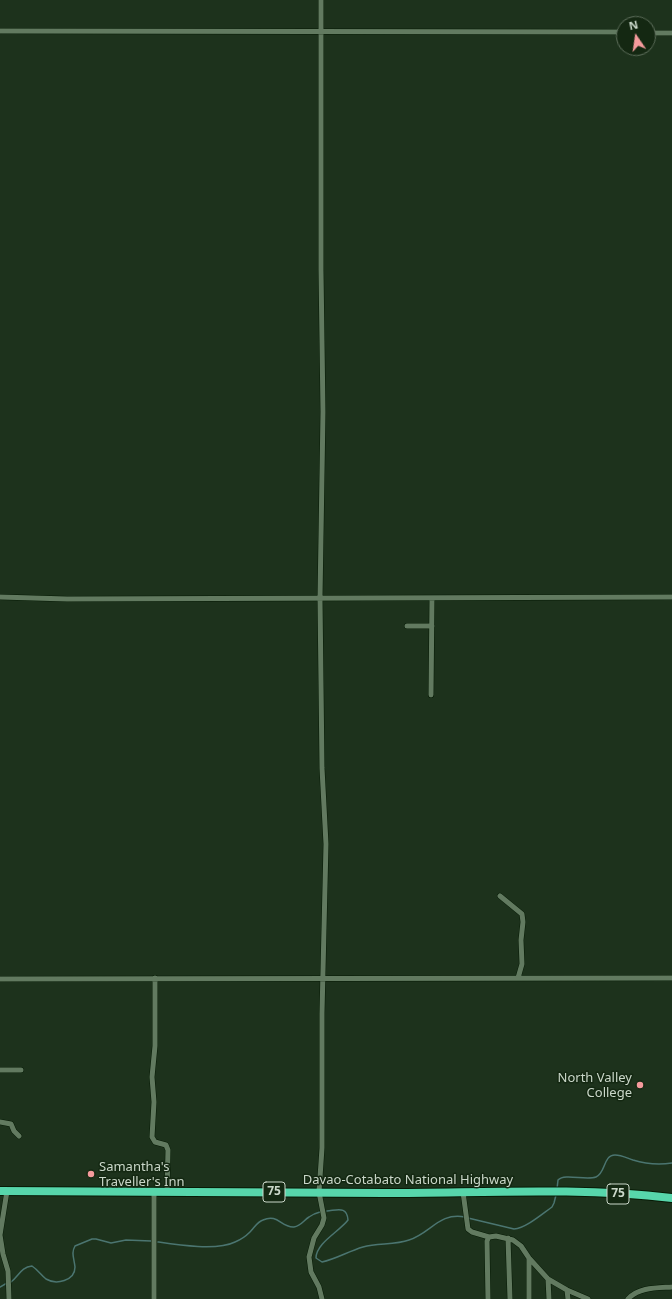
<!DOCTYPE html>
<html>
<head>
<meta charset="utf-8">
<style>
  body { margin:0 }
  #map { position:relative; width:672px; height:1299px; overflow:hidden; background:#1d321c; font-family:"Noto Sans",sans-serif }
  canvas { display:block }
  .north { position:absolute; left:616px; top:16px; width:40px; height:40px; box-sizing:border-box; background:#142812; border:1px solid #5d6e5b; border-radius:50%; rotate:347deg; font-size:11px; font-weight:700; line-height:16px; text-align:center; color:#cad7c9 }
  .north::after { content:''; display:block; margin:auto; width:14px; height:18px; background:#f59b9d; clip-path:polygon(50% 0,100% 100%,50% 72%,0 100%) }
</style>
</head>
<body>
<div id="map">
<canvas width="672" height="1299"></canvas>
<div class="north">N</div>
</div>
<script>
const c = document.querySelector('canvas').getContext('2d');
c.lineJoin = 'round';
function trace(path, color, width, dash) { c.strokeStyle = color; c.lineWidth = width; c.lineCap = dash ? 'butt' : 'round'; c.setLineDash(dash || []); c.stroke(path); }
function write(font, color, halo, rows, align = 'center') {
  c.font = font + ' "Noto Sans",sans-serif'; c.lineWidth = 3; c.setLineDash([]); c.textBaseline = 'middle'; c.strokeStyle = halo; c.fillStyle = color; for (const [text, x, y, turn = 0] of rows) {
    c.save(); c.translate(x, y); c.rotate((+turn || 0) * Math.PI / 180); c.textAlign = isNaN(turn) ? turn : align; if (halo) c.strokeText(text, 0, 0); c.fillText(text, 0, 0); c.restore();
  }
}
trace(new Path2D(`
  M557 1189 558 1180C565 1173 586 1181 596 1177 606 1173 603 1155 615 1155 621 1155 627 1158 633 1160 646 1164 658 1165 672 1163
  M327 1211C338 1210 347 1206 348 1220 340 1231 316 1243 316 1258L322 1262C336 1259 349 1251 363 1247 378 1243 395 1245 409 1240 431 1233 439 1212 465 1217
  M468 1218 514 1229C526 1228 542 1214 552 1207L554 1203 556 1195
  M158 1242C178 1245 217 1251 235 1242 240 1240 246 1236 250 1232 255 1227 257 1222 263 1220 278 1213 281 1228 294 1227 301 1226 304 1220 309 1217 313 1214 316 1213 320 1212
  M11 1282C19 1276 21 1267 32 1266 38 1270 41 1275 46 1279 56 1285 75 1281 75 1267 74 1258 71 1253 75 1246L92 1239H96L111 1243 126 1240 151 1241
  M0 1287 7 1283`), '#4b7570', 1.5);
const minor = new Path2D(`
  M321 0V270L323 412 320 598 322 768 326 844 322 1013V1148L319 1192 324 1218 322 1225 314 1238 309 1257 311 1272 319 1287 322 1299
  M0 31 624 32
  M648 33H672
  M0 597 67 599 672 597
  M407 626H432
  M431 695 432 598
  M500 896 522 914 523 922 521 940 522 964 518 978
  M155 978V1046L152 1077 154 1102 152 1137 155 1142 166 1145 168 1150 167 1192
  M0 979 672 978
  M0 1070H21
  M0 1122 11 1124 14 1131 19 1136
  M7 1191 0 1235 3 1254 8 1271 9 1299
  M463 1192 468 1229 472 1232 489 1237
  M508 1238 510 1299
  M529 1258V1299
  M548 1279 549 1299
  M567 1290 568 1299
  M154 1299V1192
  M488 1299 487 1241 489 1237 496 1236 513 1240 521 1246 529 1258 548 1279 567 1290 588 1299
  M628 1299C639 1287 657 1288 672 1287`);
const highway = new Path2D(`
  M0 1191C128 1191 257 1193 385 1193 481 1193 577 1187 672 1198`);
trace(minor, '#061a05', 6);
trace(highway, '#061a05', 10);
trace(minor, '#627a60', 5);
trace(highway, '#57d6ab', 8);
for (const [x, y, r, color] of [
  [640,1085,4,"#f59b9d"],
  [91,1174,4,"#f59b9d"]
]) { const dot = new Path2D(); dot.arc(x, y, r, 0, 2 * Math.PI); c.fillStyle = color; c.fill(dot); trace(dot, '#142812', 1.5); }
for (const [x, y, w] of [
  [274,1192,22],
  [618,1194,22]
]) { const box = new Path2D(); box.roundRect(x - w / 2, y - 10, w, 20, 3); c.fillStyle = '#142812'; c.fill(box); trace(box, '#cad7c9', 1); }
write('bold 12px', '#cad7c9', null, [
  ["75",274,1192],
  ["75",618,1194]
]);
write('13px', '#cad7c9', '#142812', [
  ["North Valley",632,1078],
  ["College",632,1093],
  ["Samantha's",99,1167,"left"],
  ["Traveller's Inn",99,1182,"left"]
], 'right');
write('13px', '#cad7c9', '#142812', [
  ["Davao-Cotabato National Highway",408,1180]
]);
</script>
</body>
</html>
